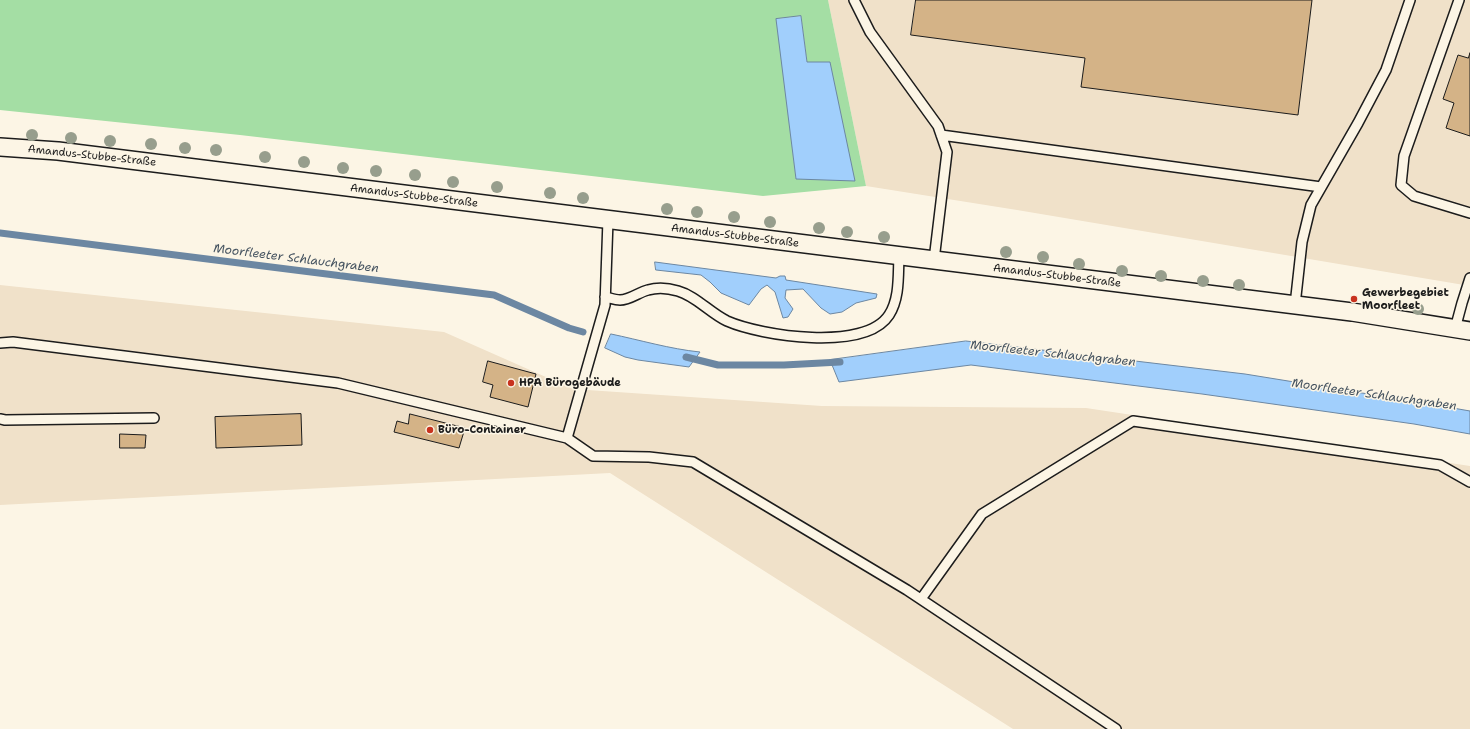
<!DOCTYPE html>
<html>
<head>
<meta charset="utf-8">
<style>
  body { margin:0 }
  canvas { display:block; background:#fcf5e5 }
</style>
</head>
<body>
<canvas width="1470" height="729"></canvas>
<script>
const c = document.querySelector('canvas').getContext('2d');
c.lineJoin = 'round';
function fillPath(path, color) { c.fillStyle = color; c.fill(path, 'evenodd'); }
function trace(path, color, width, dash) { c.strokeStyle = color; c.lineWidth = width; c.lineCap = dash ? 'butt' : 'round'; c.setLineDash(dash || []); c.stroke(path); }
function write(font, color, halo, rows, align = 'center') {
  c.font = font + ' "Shantell Sans",sans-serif'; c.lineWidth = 3; c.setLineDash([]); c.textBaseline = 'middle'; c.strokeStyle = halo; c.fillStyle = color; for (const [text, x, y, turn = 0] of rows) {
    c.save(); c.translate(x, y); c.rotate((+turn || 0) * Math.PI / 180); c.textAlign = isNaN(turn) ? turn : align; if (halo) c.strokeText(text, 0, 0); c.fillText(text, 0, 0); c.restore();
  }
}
fillPath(new Path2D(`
  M828 0H1470V286L1017 210 866 186Z
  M0 285 444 332 573 389 822 406 1086 408 1470 466V729H1013L610 473 0 505Z`), '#f0e1c9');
fillPath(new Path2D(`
  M0 0H828L866 186 763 196 240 135 0 110ZM801 16 807 62H829L796 179 777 19Z`), '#a4dea4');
const water = new Path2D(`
  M801 16 807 62H830L855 181 796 179 776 19Z
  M655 262 776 278 780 276H785L786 280 877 294 876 298 856 303 842 312 830 314 821 308 803 289 786 290 785 298 793 309 788 317 783 318 775 292 767 285 761 289 749 305 721 293 710 282 701 275 656 270Z
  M611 334C640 340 670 349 700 352L689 367 638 360 625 357 605 348Z
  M966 341 1245 374 1430 404 1470 411V434L1414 424 1202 394 971 365 839 382 830 360Z`);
fillPath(water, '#a1cffc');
trace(water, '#6c87a2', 1);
trace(new Path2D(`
  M0 233 494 295 569 328 583 332
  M686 357 718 365H784L840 362`), '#6c87a2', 7);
const building = new Path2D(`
  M916 0H1312L1298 115 1081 87 1085 58 911 35Z
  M1470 53V136L1446 128 1454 103 1443 99 1458 55 1468 58Z
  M488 361 536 374 528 407 490 397 493 385 483 382Z
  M301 414 302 445 216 448 215 417Z
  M410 414 465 428 459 448 394 432 397 421 408 424Z
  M120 434 146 435 145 448H120Z`);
fillPath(building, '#d4b387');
trace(building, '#1c1c1c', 1);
const service = new Path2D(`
  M854 0 870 32 938 126 947 152 934 260
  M1459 0 1404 156 1401 185 1414 196 1470 213
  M941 135 1321 187
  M605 297C610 298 615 300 620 300 630 300 639 292 648 290 658 287 668 288 678 291 696 296 710 313 727 321 761 336 865 352 889 315 900 298 898 275 899 256
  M1295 305 1302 242 1311 205 1358 123 1386 70 1410 0
  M1455 329 1462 303 1470 278
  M0 343 13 342 338 383 567 438 593 456 649 457 693 462 907 590 1116 729
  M0 419 5 420 154 418
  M567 438 605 305 608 220
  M921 599 982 514 1133 421 1440 465 1470 482`);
const minor = new Path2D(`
  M0 147 58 151 1352 312 1470 331`);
trace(service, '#1c1c1c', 12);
trace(minor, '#1c1c1c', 20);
trace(service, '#fcf5e5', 9);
trace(minor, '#fcf5e5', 17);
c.fillStyle = '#979e8d';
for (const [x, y] of [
  [32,135],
  [71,138],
  [110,141],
  [151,144],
  [185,148],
  [216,150],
  [265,157],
  [304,162],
  [343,168],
  [376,171],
  [415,175],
  [453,182],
  [497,187],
  [550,193],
  [583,198],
  [667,209],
  [697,212],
  [734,217],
  [770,222],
  [819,228],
  [847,232],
  [884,237],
  [1006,252],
  [1043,257],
  [1079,264],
  [1122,271],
  [1161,276],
  [1203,281],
  [1239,285],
  [1418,309]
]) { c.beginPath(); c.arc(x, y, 6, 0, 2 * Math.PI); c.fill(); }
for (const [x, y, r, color] of [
  [1354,299,4,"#c8321e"],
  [511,383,4,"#c8321e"],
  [430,430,4,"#c8321e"]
]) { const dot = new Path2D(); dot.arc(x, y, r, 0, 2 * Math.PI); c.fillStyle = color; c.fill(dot); trace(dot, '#fcf5e5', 1.5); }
write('11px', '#1c1c1c', '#fcf5e5', [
  ["Amandus-Stubbe-Straße",92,156,6],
  ["Amandus-Stubbe-Straße",414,196,7],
  ["Amandus-Stubbe-Straße",735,236,7],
  ["Amandus-Stubbe-Straße",1057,276,7]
]);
write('bold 11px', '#1c1c1c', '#fcf5e5', [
  ["Gewerbegebiet",1362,293],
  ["Moorfleet",1362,306],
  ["HPA Bürogebäude",519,383],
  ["Büro-Container",438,430]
], 'left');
write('italic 12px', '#44525f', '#fcf5e5', [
  ["Moorfleeter Schlauchgraben",296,259,7],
  ["Moorfleeter Schlauchgraben",1053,354,6],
  ["Moorfleeter Schlauchgraben",1374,395,8]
]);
</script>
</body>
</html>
